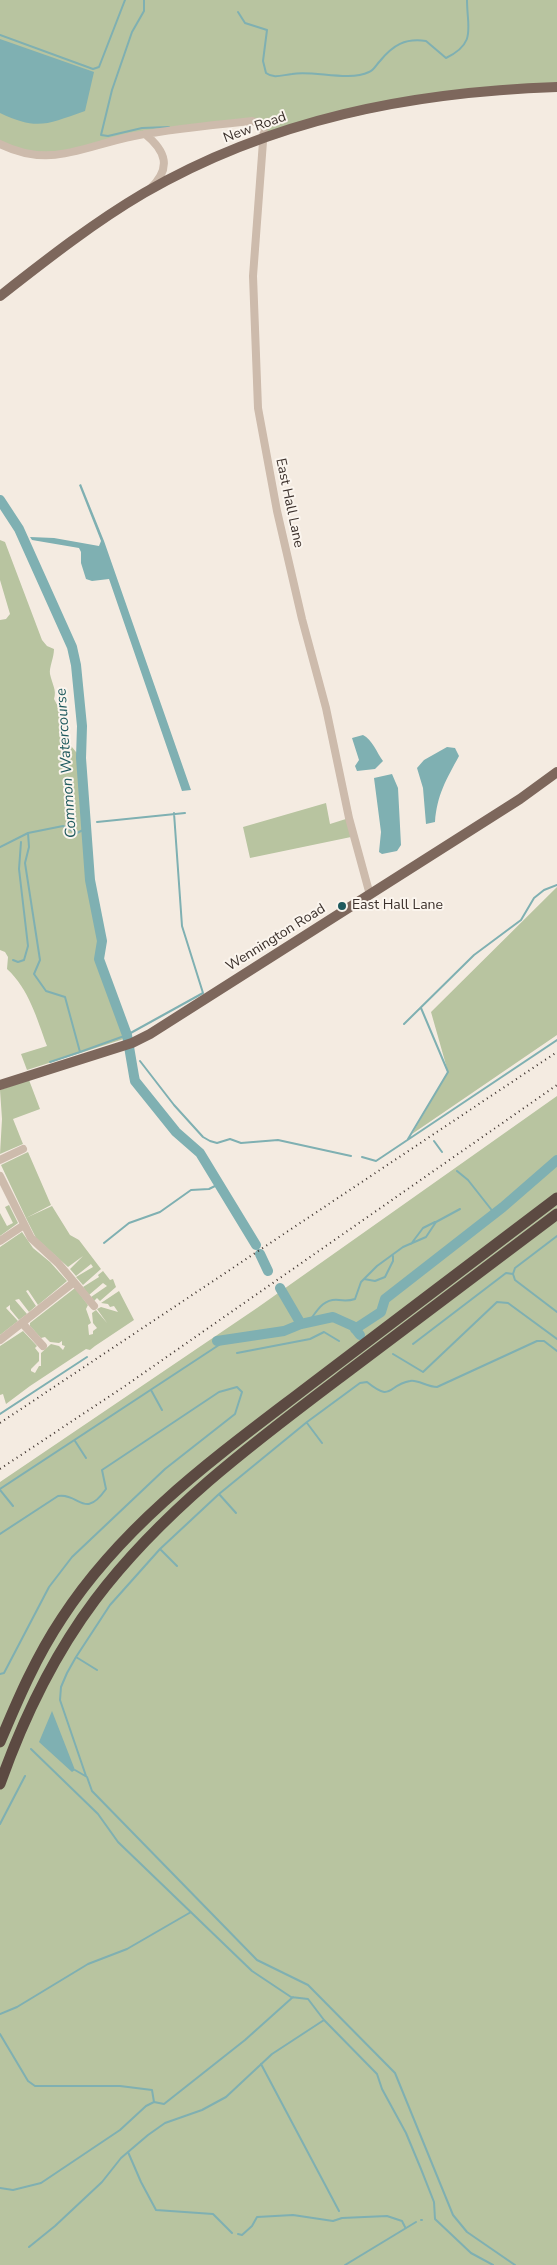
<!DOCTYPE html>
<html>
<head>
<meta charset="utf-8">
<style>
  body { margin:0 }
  canvas { display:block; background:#f4ebe1 }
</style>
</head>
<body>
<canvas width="557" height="2265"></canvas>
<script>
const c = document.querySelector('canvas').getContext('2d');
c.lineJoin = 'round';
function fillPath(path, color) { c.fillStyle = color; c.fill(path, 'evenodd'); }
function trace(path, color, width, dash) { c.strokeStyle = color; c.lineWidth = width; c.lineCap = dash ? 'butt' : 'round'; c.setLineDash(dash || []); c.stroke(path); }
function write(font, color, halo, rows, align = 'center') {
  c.font = font + ' "Nunito Sans",sans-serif'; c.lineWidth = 4; c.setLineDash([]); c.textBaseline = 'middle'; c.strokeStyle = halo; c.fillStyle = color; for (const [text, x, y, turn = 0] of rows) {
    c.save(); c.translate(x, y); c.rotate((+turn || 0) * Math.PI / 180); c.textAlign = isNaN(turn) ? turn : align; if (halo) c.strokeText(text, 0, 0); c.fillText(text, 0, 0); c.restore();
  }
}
fillPath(new Path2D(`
  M0 0H557V87L465 92 264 136 260 124 183 128 53 156 0 144Z
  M0 540 5 542 42 640 47 646 54 649C54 658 49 667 50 674 52 684 57 690 54 699L60 710V716L66 721 62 735 81 758 90 880 102 941 99 959 130 1037 27 1070 21 1054 47 1046C37 1019 29 989 7 969L8 957 5 952 0 950V620L6 619 10 614 0 580Z
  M326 803 330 824 349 818 351 837 250 858 243 827Z
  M557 887V1035L412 1134 448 1072 431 1012Z
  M29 1080 40 1109 13 1119 23 1144 0 1154 2 1119 0 1090Z
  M557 1096V2265H0V1482L257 1308Z
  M28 1152 51 1205 26 1218 1 1165Z
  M9 1205 18 1223 0 1236V1213L7 1226 13 1223 5 1207Z
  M52 1206 70 1235 79 1240 101 1269 83 1285 76 1277 93 1267 91 1264 76 1276 70 1269 83 1256 68 1267 36 1238 26 1218Z
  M22 1232 33 1248 50 1262 67 1281 38 1305 28 1290 26 1291 36 1306 29 1312 19 1299 15 1300 27 1314 19 1320 10 1309V1305L6 1308 18 1321 0 1335V1247Z
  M103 1271 110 1280 113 1279 116 1287 100 1301 97 1298 94 1301 91 1297 107 1286 103 1283 89 1295 83 1287 99 1277 98 1275Z
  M75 1288 88 1305 86 1309 91 1323 88 1325 89 1335 93 1334V1331L97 1328 93 1323 92 1313 96 1310 107 1323 97 1309 101 1307 118 1312 114 1306 110 1307 108 1304 101 1303 119 1291 134 1320 95 1346 90 1350 86 1349 30 1386 6 1404 3 1394 0 1395V1346L23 1331 37 1346 35 1348 39 1353V1361L31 1369V1371L35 1373 39 1366H41V1353L51 1344 59 1346 63 1350 65 1346 62 1345V1341L59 1343 50 1342 45 1337 41 1338 30 1326V1323Z`), '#b8c4a0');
fillPath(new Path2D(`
  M0 39 94 72 85 111C47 124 38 131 0 113Z
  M81 484 104 541 191 790 182 791 109 579 92 581 86 579 81 563V552L79 548 32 540 30 537 54 538 99 546 101 541 79 485Z
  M363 735C372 739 377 753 383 761L375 769 357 771 355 766 359 760 352 738Z
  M447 747 455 748 459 756C446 780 437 795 435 822L426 824 423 788 417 768 424 760Z
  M392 774 398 788 401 845 397 851 382 854 379 852 381 832 374 778Z
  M52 1711 75 1770 72 1772 39 1742Z`), '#7fb0b2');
trace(new Path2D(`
  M144 0V11L132 32 112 90 101 135 108 136 142 128 169 127
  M238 12 245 23 267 30 263 61 266 73C274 79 282 75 292 74 314 70 348 82 369 72 374 70 376 65 380 61 393 45 405 38 426 41L446 58C477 43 467 28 467 0
  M0 35 93 69 99 67 125 0
  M97 822 185 813
  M28 833 29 847 25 863 40 960 34 974 46 991 65 997 80 1052 127 1035 203 993 182 926 174 813
  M0 847 28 833 63 826 77 833 85 829
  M13 960 18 962 24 960 28 946 19 869 21 842
  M404 1024 474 955 521 920 534 898 544 890 557 885
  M140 1061 174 1105 203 1137 210 1141 217 1143 230 1139 241 1143 278 1140 351 1156
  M50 1062 80 1052
  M408 1139 448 1072 421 1008
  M434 1141 442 1152
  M362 1157 376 1161 557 1040
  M457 1171 468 1180 494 1213
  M104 1243 129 1223 160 1212 191 1190 209 1189 219 1184
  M411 1244 423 1228 435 1222
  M513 1274 515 1268 557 1236
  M364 1279 375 1281 385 1277 393 1261V1256
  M308 1323C317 1311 323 1298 339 1300 346 1301 349 1301 355 1299L361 1282 377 1266 403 1247 426 1237 436 1222 460 1209
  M413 1344 506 1273 513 1274 515 1280 557 1312
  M237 1353 310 1339 324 1332 339 1341
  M393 1354 423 1372 497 1302 508 1303 557 1339
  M151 1390 162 1410
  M0 1414 87 1357
  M307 1423 322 1443
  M75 1441 86 1458
  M0 1489 228 1339
  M0 1490 13 1506
  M219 1494 236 1513
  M0 1534 58 1496C80 1493 84 1520 106 1489L102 1470 219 1392 237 1387 242 1392 235 1414 165 1469 72 1557 49 1587 4 1673 0 1674
  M160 1549 177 1566
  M76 1657 110 1605 160 1549 219 1494 307 1422 360 1383 367 1382C393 1403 387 1385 410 1381 417 1379 427 1387 437 1387L537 1341H544L557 1351
  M31 1749 98 1814 118 1842 252 1971 291 1997 308 1999 324 2020 377 2074 382 2089 406 2133 421 2169 434 2202 435 2219 471 2253 493 2265
  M75 1770 87 1777 92 1791 257 1960 308 1985 395 2073 453 2215 467 2232 515 2265
  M86 1776 60 1700 61 1687 67 1673 76 1657 97 1670
  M0 1824 25 1776
  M0 2014 17 2007 88 1964 127 1949 191 1912
  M0 2034 28 2081 35 2086H120L152 2090 154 2102
  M261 2064 339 2211
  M128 2152 141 2182 156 2210 213 2214 232 2233
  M0 2188 13 2190 41 2183 120 2130 146 2106 154 2102 164 2104 245 2040 293 1997
  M421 2220H422
  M238 2234 242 2235 252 2226 257 2217 293 2215 333 2221 342 2218 387 2216 402 2221 405 2227
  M29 2247 55 2226 102 2182 121 2158 148 2135 165 2123 202 2110 226 2097 272 2054 324 2020
  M345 2265 416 2222`), '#7fb0b2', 2);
trace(new Path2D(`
  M0 500 19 529 72 647 76 665 82 726 81 758 90 880 102 941 99 959 127 1035 134 1076 135 1081 176 1132 200 1153 256 1245
  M260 1254 268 1271
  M280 1288 301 1324
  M355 1329 381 1312 385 1299 503 1207 557 1160
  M217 1341 284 1331 301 1324 333 1317 353 1326 360 1335`), '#7fb0b2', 10);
trace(new Path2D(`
  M145 134C166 151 172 168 150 189
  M0 144C51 169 83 146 134 136 173 129 213 125 252 121L260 124 264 128 253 276 258 408 277 511 302 619 326 708 349 818 370 895
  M0 1160 23 1149
  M0 1176 31 1238 58 1263 94 1306
  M0 1241 24 1225
  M22 1323 43 1346
  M0 1340 74 1282`), '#cdbbac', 8);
trace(new Path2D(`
  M0 296C46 260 93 223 144 193 272 119 411 92 557 87
  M0 1085 132 1043 150 1034 520 799 557 772`), '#7d675c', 10);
trace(new Path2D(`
  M0 1742C18 1699 36 1657 62 1618 125 1521 220 1454 310 1385 392 1323 475 1260 557 1198
  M0 1784C23 1719 53 1656 95 1600 162 1511 253 1443 342 1376 414 1322 485 1268 557 1214`), '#5c4a42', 11);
trace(new Path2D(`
  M0 1423 557 1052
  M0 1469 125 1386 557 1085`), '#3b302b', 2, [1, 4]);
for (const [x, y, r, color] of [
  [342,906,5,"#1f5a5e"]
]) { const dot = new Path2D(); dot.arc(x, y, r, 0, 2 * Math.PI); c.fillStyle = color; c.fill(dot); trace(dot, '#fbf5ee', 2); }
write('14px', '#3b302b', '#fbf5ee', [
  ["New Road",255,128,-20],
  ["East Hall Lane",289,503,78],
  ["Wennington Road",276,938,-32]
]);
write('14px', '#3b302b', '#fbf5ee', [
  ["East Hall Lane",352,906]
], 'left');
write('italic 15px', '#1f5a5e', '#fbf5ee', [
  ["Common Watercourse",67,763,-94]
]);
</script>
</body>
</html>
